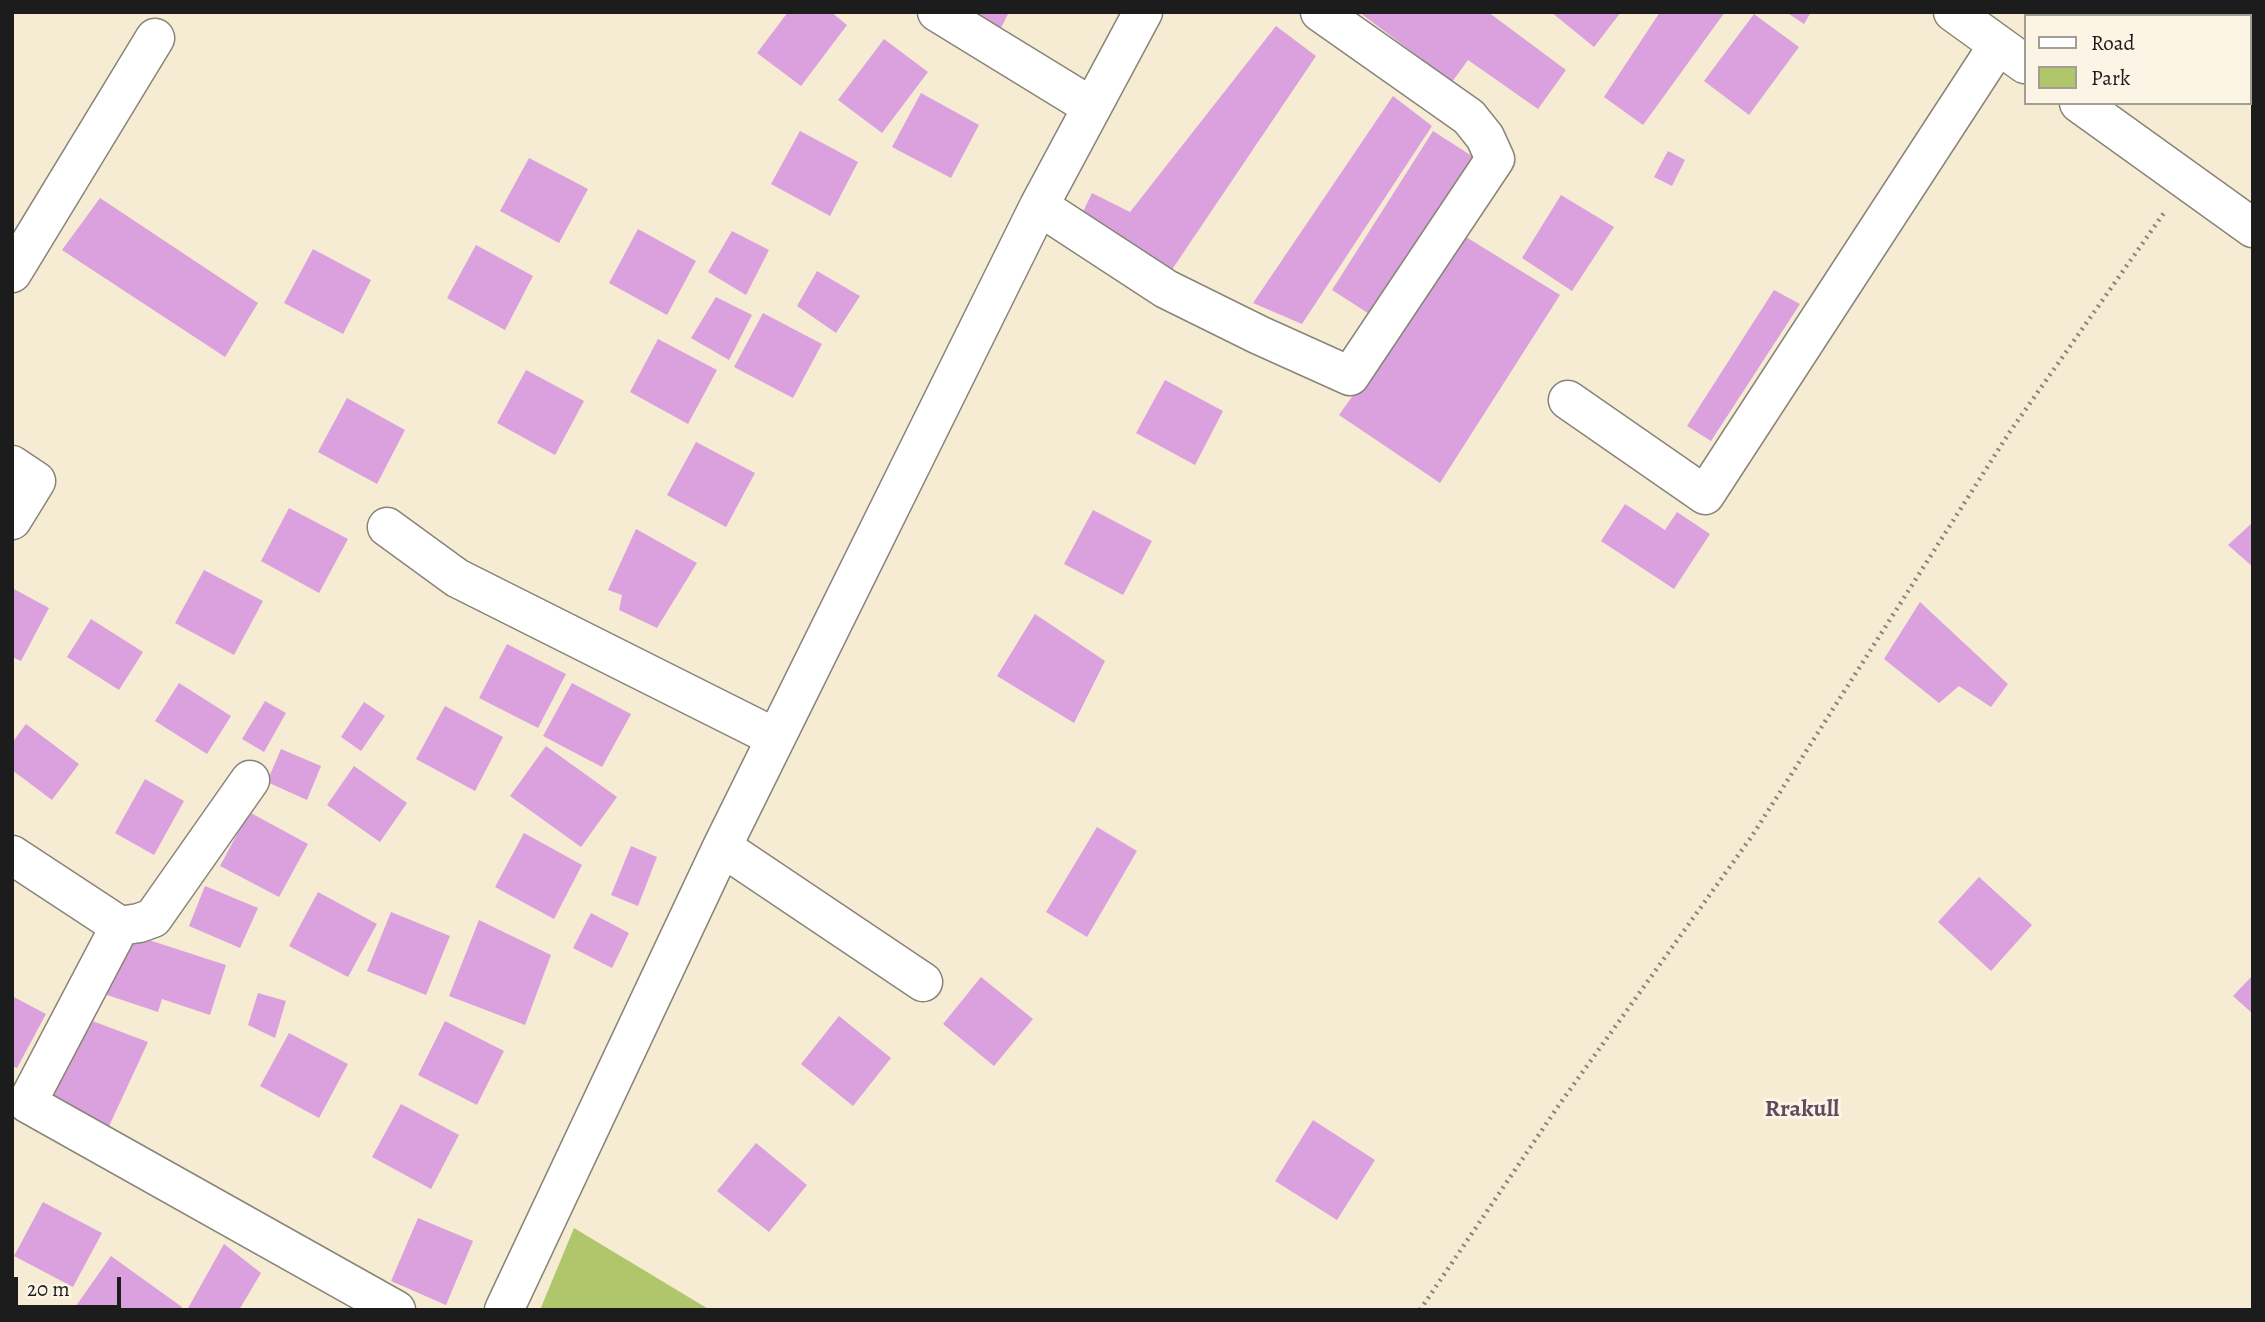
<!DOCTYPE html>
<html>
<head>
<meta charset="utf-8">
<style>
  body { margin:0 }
  #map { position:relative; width:2265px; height:1322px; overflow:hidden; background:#f6ebd3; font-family:Alegreya,serif }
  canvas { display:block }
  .frame { position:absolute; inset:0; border:14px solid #1c1c1c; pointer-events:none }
  .legend { position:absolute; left:2024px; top:14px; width:228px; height:91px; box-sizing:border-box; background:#fcf5e5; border:2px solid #a29e95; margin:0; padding:9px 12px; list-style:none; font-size:21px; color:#1c1c1c }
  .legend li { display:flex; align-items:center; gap:14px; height:35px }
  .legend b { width:35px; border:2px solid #a29e95 }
  .scale { position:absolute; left:14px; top:1277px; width:107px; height:32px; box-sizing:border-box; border:4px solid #1c1c1c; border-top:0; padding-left:9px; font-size:21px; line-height:24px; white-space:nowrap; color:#1c1c1c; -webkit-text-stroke:5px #fcf5e5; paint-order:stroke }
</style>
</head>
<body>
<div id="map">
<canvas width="2265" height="1322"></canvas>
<div class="frame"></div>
<ul class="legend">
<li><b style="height:9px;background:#fff"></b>Road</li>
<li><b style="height:19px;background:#b0c66b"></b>Park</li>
</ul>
<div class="scale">20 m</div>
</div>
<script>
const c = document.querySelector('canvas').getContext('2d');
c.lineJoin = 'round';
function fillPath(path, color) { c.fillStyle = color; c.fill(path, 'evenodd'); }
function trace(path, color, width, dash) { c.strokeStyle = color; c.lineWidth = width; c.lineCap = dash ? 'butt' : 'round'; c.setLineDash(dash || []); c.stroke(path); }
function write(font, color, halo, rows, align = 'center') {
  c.font = font + ' Alegreya,serif'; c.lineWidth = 6; c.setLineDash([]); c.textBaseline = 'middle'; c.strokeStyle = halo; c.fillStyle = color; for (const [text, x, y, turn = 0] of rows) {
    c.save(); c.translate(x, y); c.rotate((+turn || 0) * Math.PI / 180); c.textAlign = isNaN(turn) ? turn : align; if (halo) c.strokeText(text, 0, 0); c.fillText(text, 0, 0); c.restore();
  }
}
fillPath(new Path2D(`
  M574 1228 710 1310H540Z`), '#b0c66b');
fillPath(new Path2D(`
  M788 12H831L847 25 801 86 757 53Z
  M972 12H1009L1001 28Z
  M1359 12H1488L1566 70 1538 109 1468 60 1452 82Z
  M1551 12H1621L1594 47Z
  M1660 12H1725L1643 125 1604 97Z
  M1786 12H1811L1804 24Z
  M1754 14 1799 47 1749 115 1704 81Z
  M1276 26 1316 56 1167 277 1080 218 1092 193 1130 212Z
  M884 39 928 72 882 133 838 100Z
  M921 93 979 125 951 178 892 147Z
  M1393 96 1432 126 1302 324 1253 303Z
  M800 131 858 162 830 216 771 184Z
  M1433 131 1475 158 1374 317 1332 290Z
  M1668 151 1685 160 1672 186 1654 177Z
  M529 158 588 189 559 243 500 211Z
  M1561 195 1614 227 1572 291 1522 258Z
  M100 198 258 303 225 357 62 250Z
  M638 229 696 261 667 315 609 283Z
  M732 231 769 250 746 295 708 272Z
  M1466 237 1560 295 1440 483 1339 415Z
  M476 245 533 276 505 330 447 298Z
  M313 249 371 280 343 334 284 303Z
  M817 271 860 296 836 333 797 306Z
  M1774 290 1800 304 1711 441 1687 426Z
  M716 297 752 315 729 360 691 338Z
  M763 313 822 344 793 398 734 367Z
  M658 339 717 370 688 424 630 392Z
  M526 370 584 401 555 455 497 423Z
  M1165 380 1223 411 1195 465 1136 433Z
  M347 398 405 430 377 484 318 452Z
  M696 442 755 473 726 527 667 495Z
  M1625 504 1665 530 1677 512 1710 534 1674 589 1601 541Z
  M289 508 348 539 319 593 261 561Z
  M1093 510 1152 541 1123 595 1064 564Z
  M2253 522V567L2228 545Z
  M636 529 697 563 657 628 619 610 622 595 608 590Z
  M204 570 263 601 234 655 175 623Z
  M12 588 49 608 21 661 12 657Z
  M1920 602 2008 684 1991 707 1959 686 1939 703 1884 659Z
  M1035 614 1105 661 1074 723 997 676Z
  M91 619 143 652 119 690 67 657Z
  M507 644 566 674 538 728 479 698Z
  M179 683 231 716 207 754 155 721Z
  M572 683 631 714 602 767 543 736Z
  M265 701 286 713 264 752 242 739Z
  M364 702 385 716 361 751 341 737Z
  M445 706 503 737 475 791 416 759Z
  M26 724 79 764 52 800 12 770V743Z
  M546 746 617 797 581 847 510 796Z
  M281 749 321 766 307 800 267 782Z
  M354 766 407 803 380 842 327 805Z
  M145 779 184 801 154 855 115 833Z
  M249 812 308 844 279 897 220 866Z
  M1097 827 1137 851 1087 937 1046 912Z
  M524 833 582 865 554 919 495 887Z
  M631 846 657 857 638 906 611 895Z
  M1979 877 2032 925 1991 971 1938 922Z
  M205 886 258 908 240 948 189 926Z
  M318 892 377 924 348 977 289 946Z
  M391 912 450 936 426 995 367 971Z
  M591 913 629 933 612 968 573 948Z
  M479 920 551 955 525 1025 449 996Z
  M124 932 226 965 210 1015 162 999 158 1012 104 994Z
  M2253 975V1014L2233 996Z
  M981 977 1033 1019 994 1066 943 1024Z
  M258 993 286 1001 275 1038 248 1025Z
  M12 996 46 1014 17 1068 12 1066Z
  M839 1016 891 1058 853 1106 801 1064Z
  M82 1017 148 1042 104 1137 48 1107Z
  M445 1021 504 1051 477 1105 418 1075Z
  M289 1033 348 1064 319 1118 260 1086Z
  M401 1104 459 1135 431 1189 372 1157Z
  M1313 1120 1375 1160 1337 1220 1275 1181Z
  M756 1143 807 1185 769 1232 717 1191Z
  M43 1202 102 1233 73 1287 14 1256Z
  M418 1218 473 1241 446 1305 391 1281Z
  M224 1244 261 1273 239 1310H187Z
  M111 1256 182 1307 180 1310H81L76 1306Z`), '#dba1df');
const minor = new Path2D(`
  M937 12 1092 107
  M1953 12 2025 64
  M2079 103 2253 228
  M1039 206 1166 289 1259 335 1350 376 1495 159 1485 137 1469 117 1320 12
  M12 273 155 38
  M1568 400 1705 495 1998 45
  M12 465 36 481 12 520
  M387 527 457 578 776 738
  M722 847 923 982
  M12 855 120 926 27 1103 396 1310
  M120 926 139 923 153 918 250 780
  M504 1310 722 847 1039 206 1143 12`);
trace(minor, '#898478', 41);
trace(new Path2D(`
  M1420 1310 1559 1105 1752 836 2009 433 2166 210`), '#898478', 4.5, [2, 5]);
trace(minor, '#fff', 38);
write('bold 24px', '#5f4b60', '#fcf5e5', [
  ["Rrakull",1802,1110]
]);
</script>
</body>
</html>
